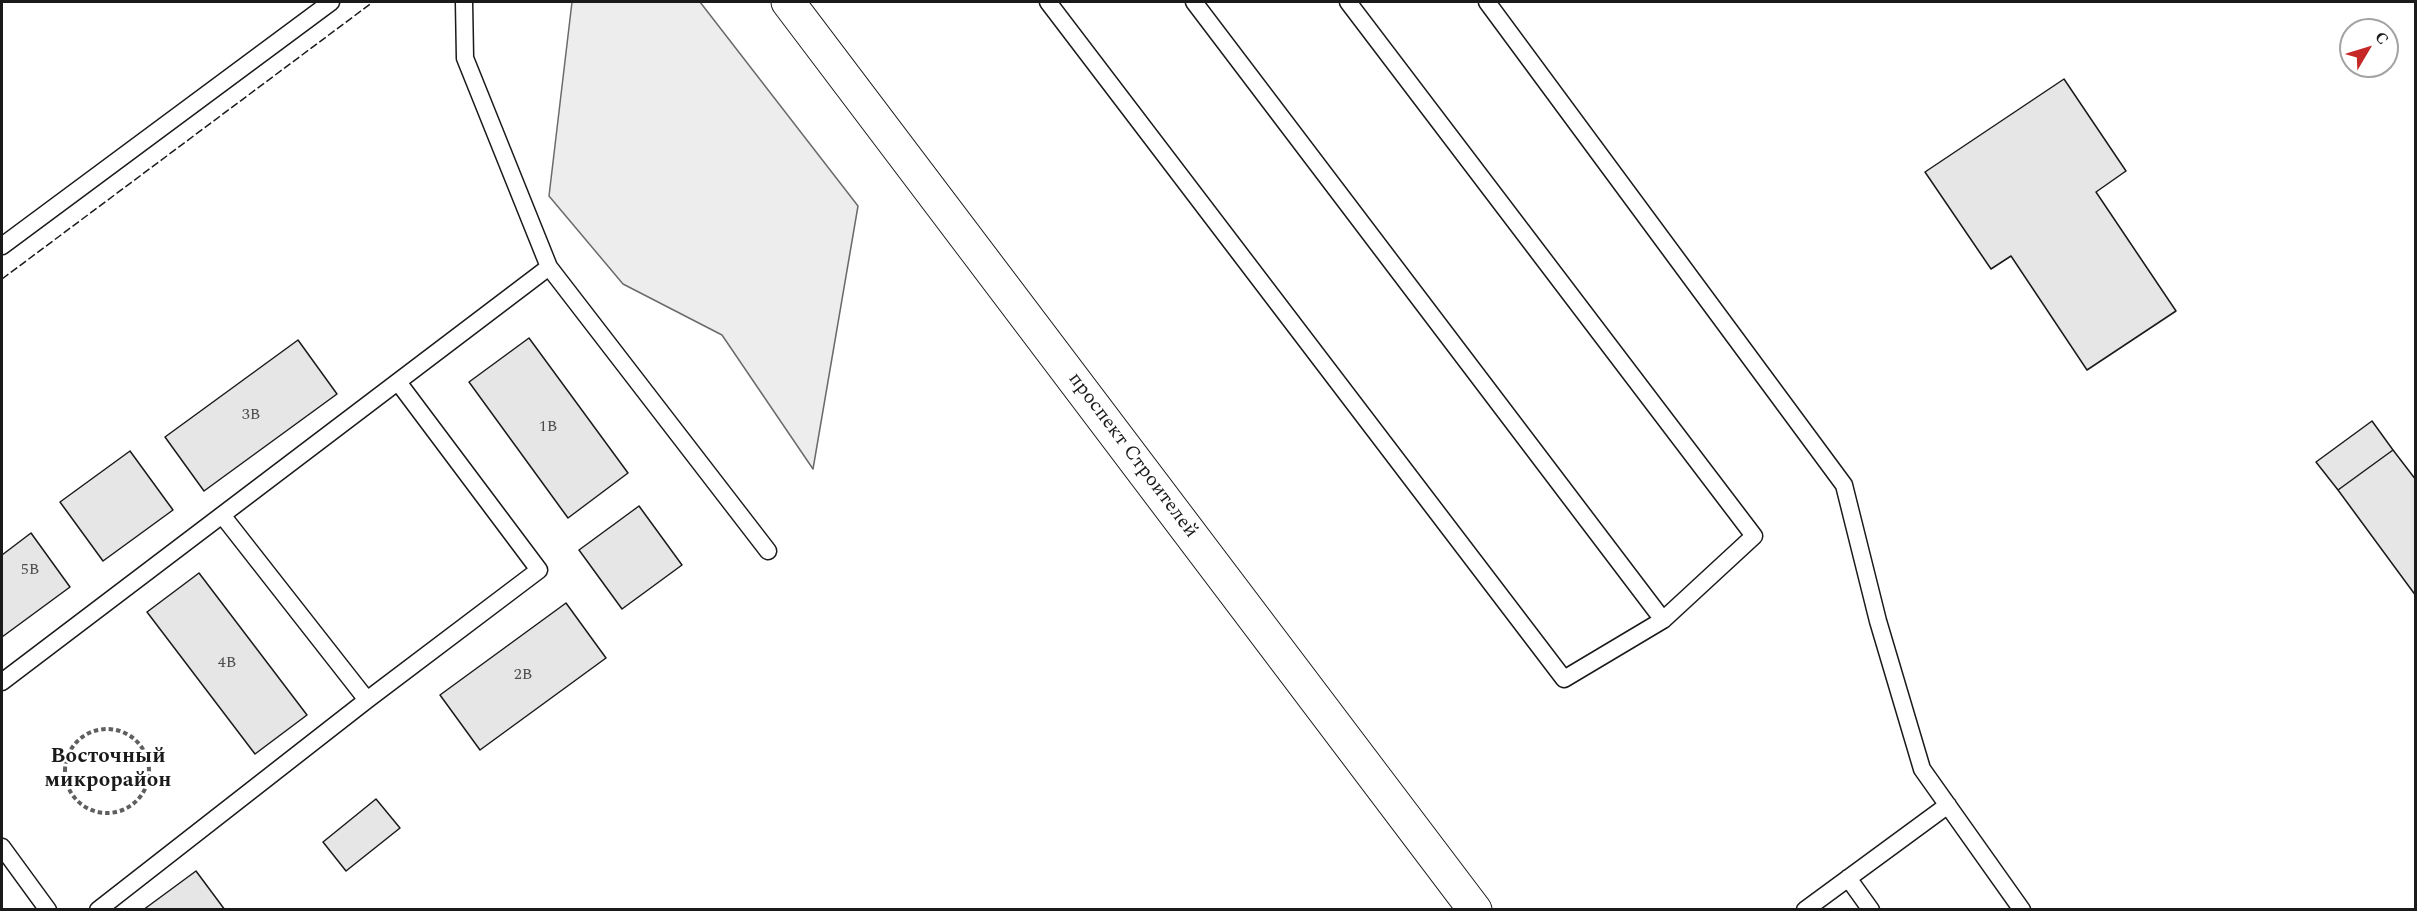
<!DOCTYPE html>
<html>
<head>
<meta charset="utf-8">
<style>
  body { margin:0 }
  #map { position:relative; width:2417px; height:911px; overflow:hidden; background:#fff; font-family:Spectral,serif }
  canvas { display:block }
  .frame { position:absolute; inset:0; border:3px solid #1a1a1a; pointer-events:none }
  .north { position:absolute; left:2339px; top:18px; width:60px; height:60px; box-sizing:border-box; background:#fff; border:2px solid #a3a3a3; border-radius:50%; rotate:52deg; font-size:16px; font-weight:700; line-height:24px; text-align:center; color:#1a1a1a }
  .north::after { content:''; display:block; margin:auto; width:21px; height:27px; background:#c62828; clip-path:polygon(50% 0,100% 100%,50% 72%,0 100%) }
</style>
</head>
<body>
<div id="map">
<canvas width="2417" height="911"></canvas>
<div class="frame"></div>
<div class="north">С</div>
</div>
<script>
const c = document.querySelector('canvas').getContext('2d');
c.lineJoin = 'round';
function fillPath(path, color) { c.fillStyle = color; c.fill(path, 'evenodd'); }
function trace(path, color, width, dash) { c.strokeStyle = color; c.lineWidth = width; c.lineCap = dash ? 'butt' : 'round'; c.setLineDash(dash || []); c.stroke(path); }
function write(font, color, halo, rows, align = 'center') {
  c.font = font + ' Spectral,serif'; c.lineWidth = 4.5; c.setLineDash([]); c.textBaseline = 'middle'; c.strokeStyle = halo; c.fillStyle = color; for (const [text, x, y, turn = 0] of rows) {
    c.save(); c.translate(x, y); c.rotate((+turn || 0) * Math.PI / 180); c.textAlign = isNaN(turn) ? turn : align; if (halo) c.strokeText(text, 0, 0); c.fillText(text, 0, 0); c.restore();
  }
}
const built = new Path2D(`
  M572 2H700L858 206 813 469 722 335 623 284 549 196Z`);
fillPath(built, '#ededed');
trace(built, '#6a6a6a', 1.5);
const building = new Path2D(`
  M2064 79 2126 171 2096 192 2176 311 2087 370 2011 256 1991 269 1925 172Z
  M529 338 628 473 568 518 469 382Z
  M298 340 337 394 204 491 165 437Z
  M2372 421 2393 450 2338 490 2316 462Z
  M2393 450 2416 480V596L2338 490Z
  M130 451 173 510 103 561 60 502Z
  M639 506 682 565 622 609 579 550Z
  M31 533 70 587 2 637V555Z
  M199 573 307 715 255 754 147 612Z
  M566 603 606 658 480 750 440 695Z
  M376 799 400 828 346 871 323 842Z
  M196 871 225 910H143Z`);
fillPath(building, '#e6e6e6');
trace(building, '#1a1a1a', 1.5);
const service = new Path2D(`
  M464 2 465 58 549 267 768 551
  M1048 2 1564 679 1663 620 1754 536 1348 2
  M1194 2 1663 620
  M1487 2 1844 485 1878 621 1922 769 2022 910
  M2 246 331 2
  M222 515 367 700
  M2 682 549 267
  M2 847 48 910
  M1848 878 1871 910
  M98 910 367 700 539 570 398 382
  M1805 910 1948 805`);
const tertiary = new Path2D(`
  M788 2 1475 910`);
trace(service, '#1a1a1a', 19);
trace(tertiary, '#1a1a1a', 35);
trace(new Path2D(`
  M65 771a42 42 0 1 1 84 0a42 42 0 1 1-84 0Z`), '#5f5f5f', 4, [4.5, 3]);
trace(service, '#fff', 16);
trace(tertiary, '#fff', 33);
trace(new Path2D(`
  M2 279 373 2`), '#1a1a1a', 1.5, [8, 3]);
write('16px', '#4d4d4d', null, [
  ["3В",251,416],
  ["1В",548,428],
  ["5В",30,571],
  ["4В",227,664],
  ["2В",523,676]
]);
write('20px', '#1a1a1a', '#fff', [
  ["проспект Строителей",1132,456,53]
]);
write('bold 21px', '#1a1a1a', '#fff', [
  ["Восточный",108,758],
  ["микрорайон",108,782]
]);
</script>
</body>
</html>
